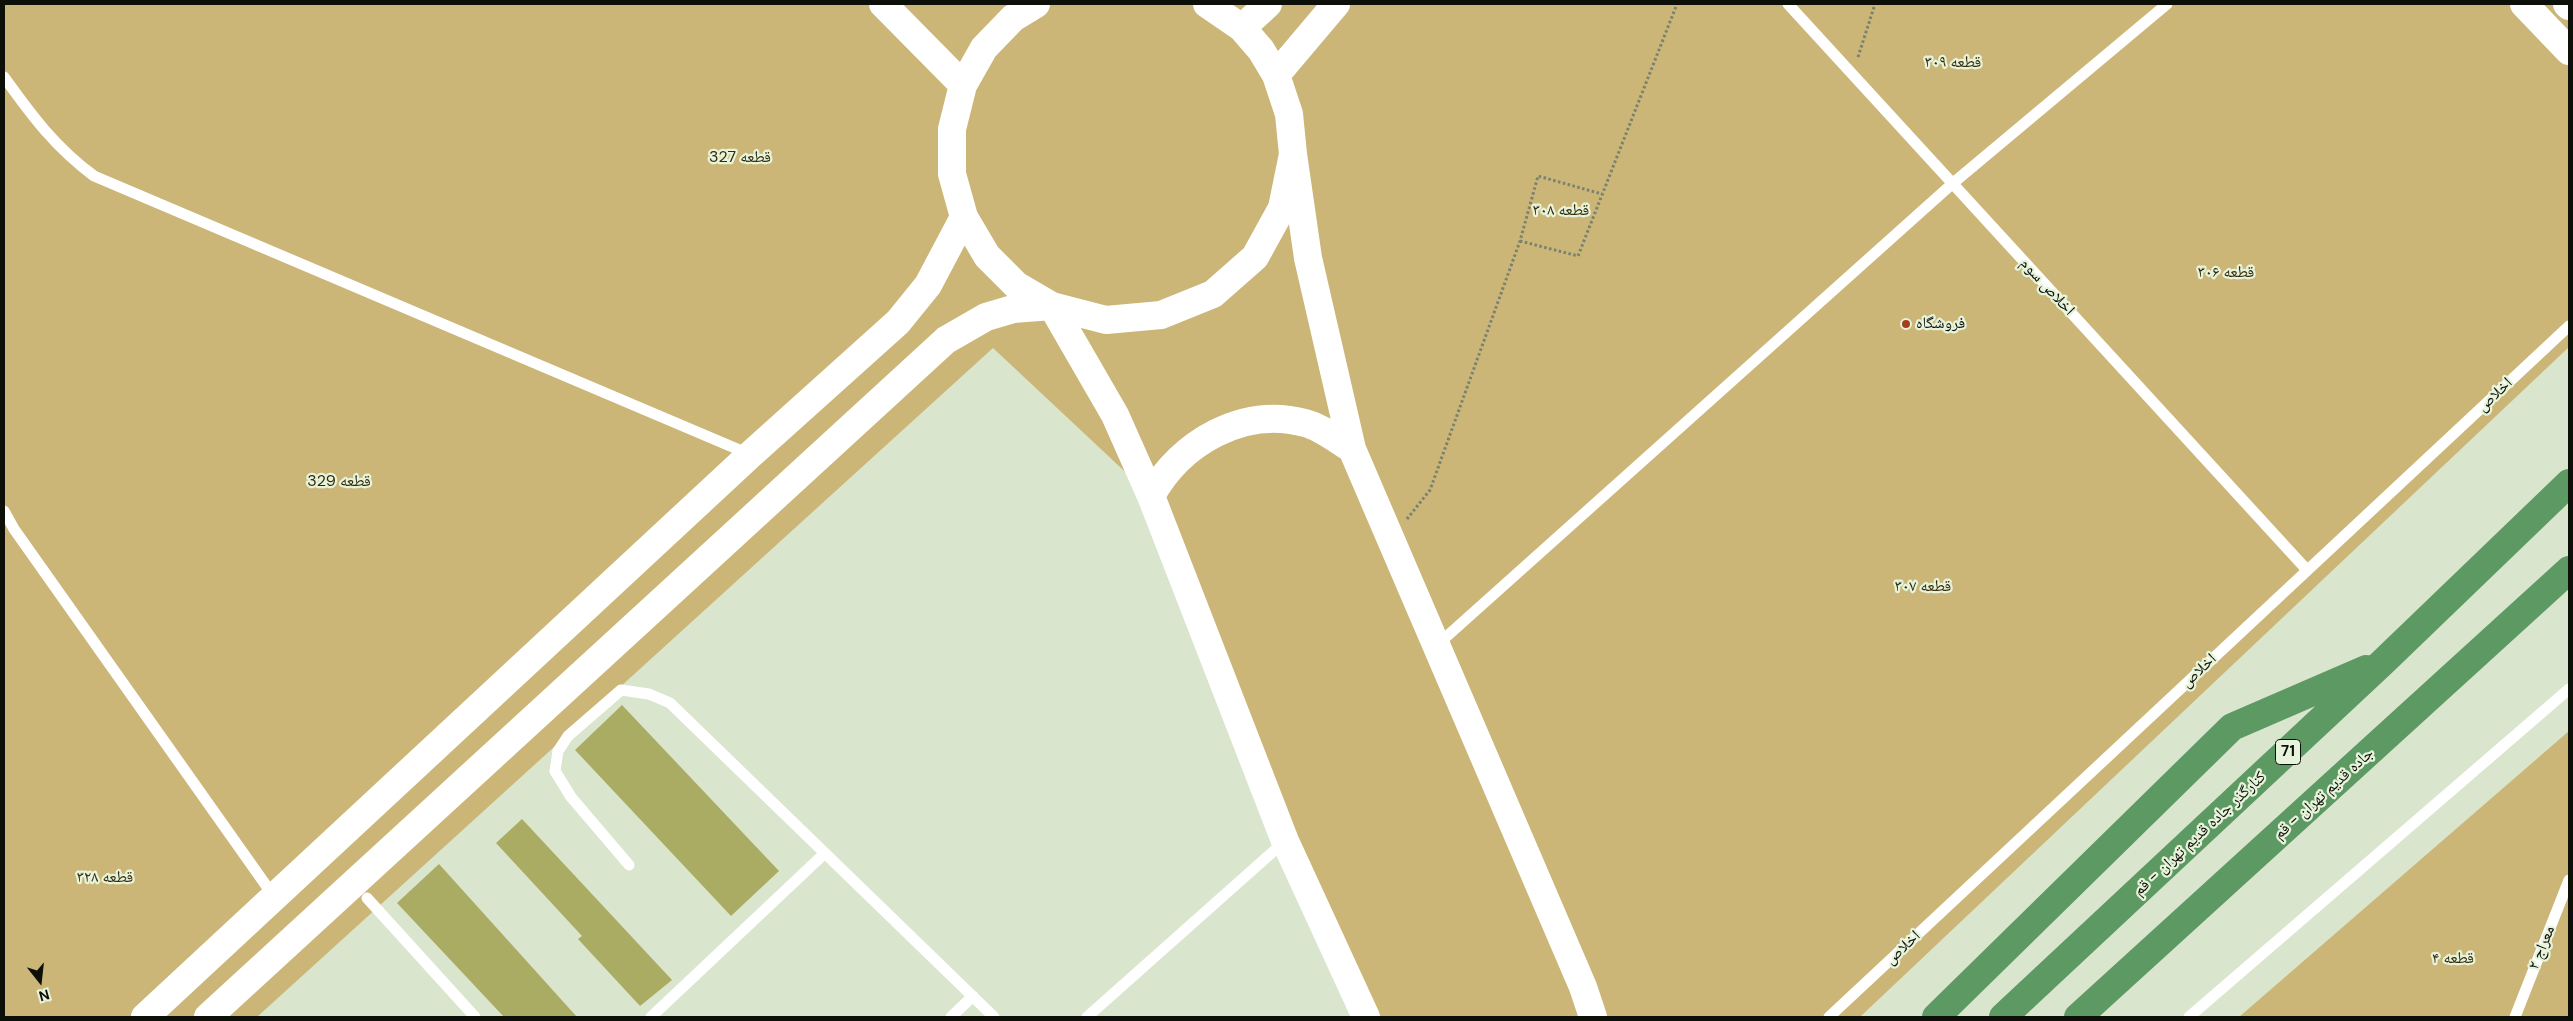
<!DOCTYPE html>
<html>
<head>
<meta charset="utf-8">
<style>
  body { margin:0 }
  #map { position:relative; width:2573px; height:1021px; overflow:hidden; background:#dae5cd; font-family:"DM Sans",sans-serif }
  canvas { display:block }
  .frame { position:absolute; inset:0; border:5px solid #0c1008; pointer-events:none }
  .north { position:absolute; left:15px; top:956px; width:50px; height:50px; -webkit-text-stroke:4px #e7f3da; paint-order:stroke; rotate:164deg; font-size:14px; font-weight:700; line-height:20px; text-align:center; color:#0c1008 }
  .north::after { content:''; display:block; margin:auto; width:18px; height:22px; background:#0c1008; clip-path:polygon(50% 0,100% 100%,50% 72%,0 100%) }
</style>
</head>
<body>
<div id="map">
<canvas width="2573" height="1021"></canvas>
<div class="frame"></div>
<div class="north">N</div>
</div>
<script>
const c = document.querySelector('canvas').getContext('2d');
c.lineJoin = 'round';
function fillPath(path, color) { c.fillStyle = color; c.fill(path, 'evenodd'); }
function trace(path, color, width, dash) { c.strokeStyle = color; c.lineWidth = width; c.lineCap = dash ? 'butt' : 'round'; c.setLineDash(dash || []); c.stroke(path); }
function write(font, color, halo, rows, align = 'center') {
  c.font = font + ' "DM Sans","Noto Naskh Arabic",sans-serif'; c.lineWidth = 4.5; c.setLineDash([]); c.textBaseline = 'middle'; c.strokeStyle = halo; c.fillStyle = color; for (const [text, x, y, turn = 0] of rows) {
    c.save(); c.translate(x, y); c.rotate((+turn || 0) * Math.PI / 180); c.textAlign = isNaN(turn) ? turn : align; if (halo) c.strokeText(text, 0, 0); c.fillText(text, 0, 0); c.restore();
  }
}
fillPath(new Path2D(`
  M4 4H2569V347L1860 1017H1353L1151 496 993 348 257 1017H4Z
  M2569 731V1017H2239Z`), '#cbb677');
fillPath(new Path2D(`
  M622 705 779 871 731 916 575 750Z
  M522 819 672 980 640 1006 578 939 582 936 496 843Z
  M439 864 577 1017H504L397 903Z`), '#aaac63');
trace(new Path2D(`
  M1858 57 1875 4
  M1520 241 1578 256 1677 4
  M1407 519 1430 490 1520 241 1538 176 1602 194`), '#798170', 3, [2.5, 2.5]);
trace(new Path2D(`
  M1788 4 2307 570
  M4 77C32 116 55 147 94 176L749 454
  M4 511 14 529 275 898
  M1436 646 1952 184 2167 4
  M629 865 571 797 555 771 558 751 568 736 621 690 649 694 670 703 994 1017
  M367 898 475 1017
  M651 1017 825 853
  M951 1017 973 996
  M1087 1017 1285 841
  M1829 1017 2569 326
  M2189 1017 2569 689
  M2515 1017 2569 880`), '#fff', 11);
trace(new Path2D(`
  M883 4 963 85
  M1036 4 1013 18 984 48 963 85 952 129V174L964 217 987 256 1016 285 1052 306 1106 320 1161 315 1213 294 1255 257 1282 208 1293 154 1289 114 1276 75 1261 50 1242 28 1207 4
  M2524 4 2569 51
  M2567 4 2569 6
  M1242 28 1268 4
  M1276 75 1336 4
  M1293 154 1308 258 1352 449 1583 987 1593 1017
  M1151 496C1180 443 1243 406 1305 423 1321 427 1337 440 1352 449
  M145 1017 750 455 898 322 928 285 964 217
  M208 1017 946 340 986 317 1013 309 1052 306 1115 415 1151 496 1285 841 1366 1017`), '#fff', 28);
trace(new Path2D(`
  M1936 1017 2232 727 2366 669
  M2003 1017 2383 662 2569 483
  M2078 1017 2569 570`), '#5d9963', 28);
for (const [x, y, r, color] of [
  [1906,324,5,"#a53d1e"]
]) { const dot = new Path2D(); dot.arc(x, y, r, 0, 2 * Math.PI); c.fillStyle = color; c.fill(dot); trace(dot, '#e7f3da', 2); }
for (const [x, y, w] of [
  [2288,752,25]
]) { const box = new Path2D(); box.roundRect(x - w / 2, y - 12.5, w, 25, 4); c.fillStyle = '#e7f3da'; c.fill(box); trace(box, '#0c1008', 1); }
write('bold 15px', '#0c1008', null, [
  ["71",2288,752]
]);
write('16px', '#352a09', '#e7f3da', [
  ["قطعه ۳۰۹",1953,63],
  ["قطعه 327",740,158],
  ["قطعه ۳۰۸",1561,211],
  ["قطعه ۳۰۶",2226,273],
  ["قطعه 329",339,482],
  ["قطعه ۳۰۷",1923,587],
  ["قطعه ۳۲۸",105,878],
  ["قطعه ۴",2453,959]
]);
write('16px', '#0c1008', '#e7f3da', [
  ["اخلاص سوم",2047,287,47],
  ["اخلاص",2495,395,-43],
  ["اخلاص",2199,671,-43],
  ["جاده قدیم تهران - قم",2324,794,-42],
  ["کنارگذر جاده قدیم تهران - قم",2200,834,-43],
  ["اخلاص",1903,948,-43],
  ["معراج ۲",2542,948,-68]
]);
write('16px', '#0c1008', '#e7f3da', [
  ["فروشگاه",1916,324]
], 'left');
</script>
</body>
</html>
